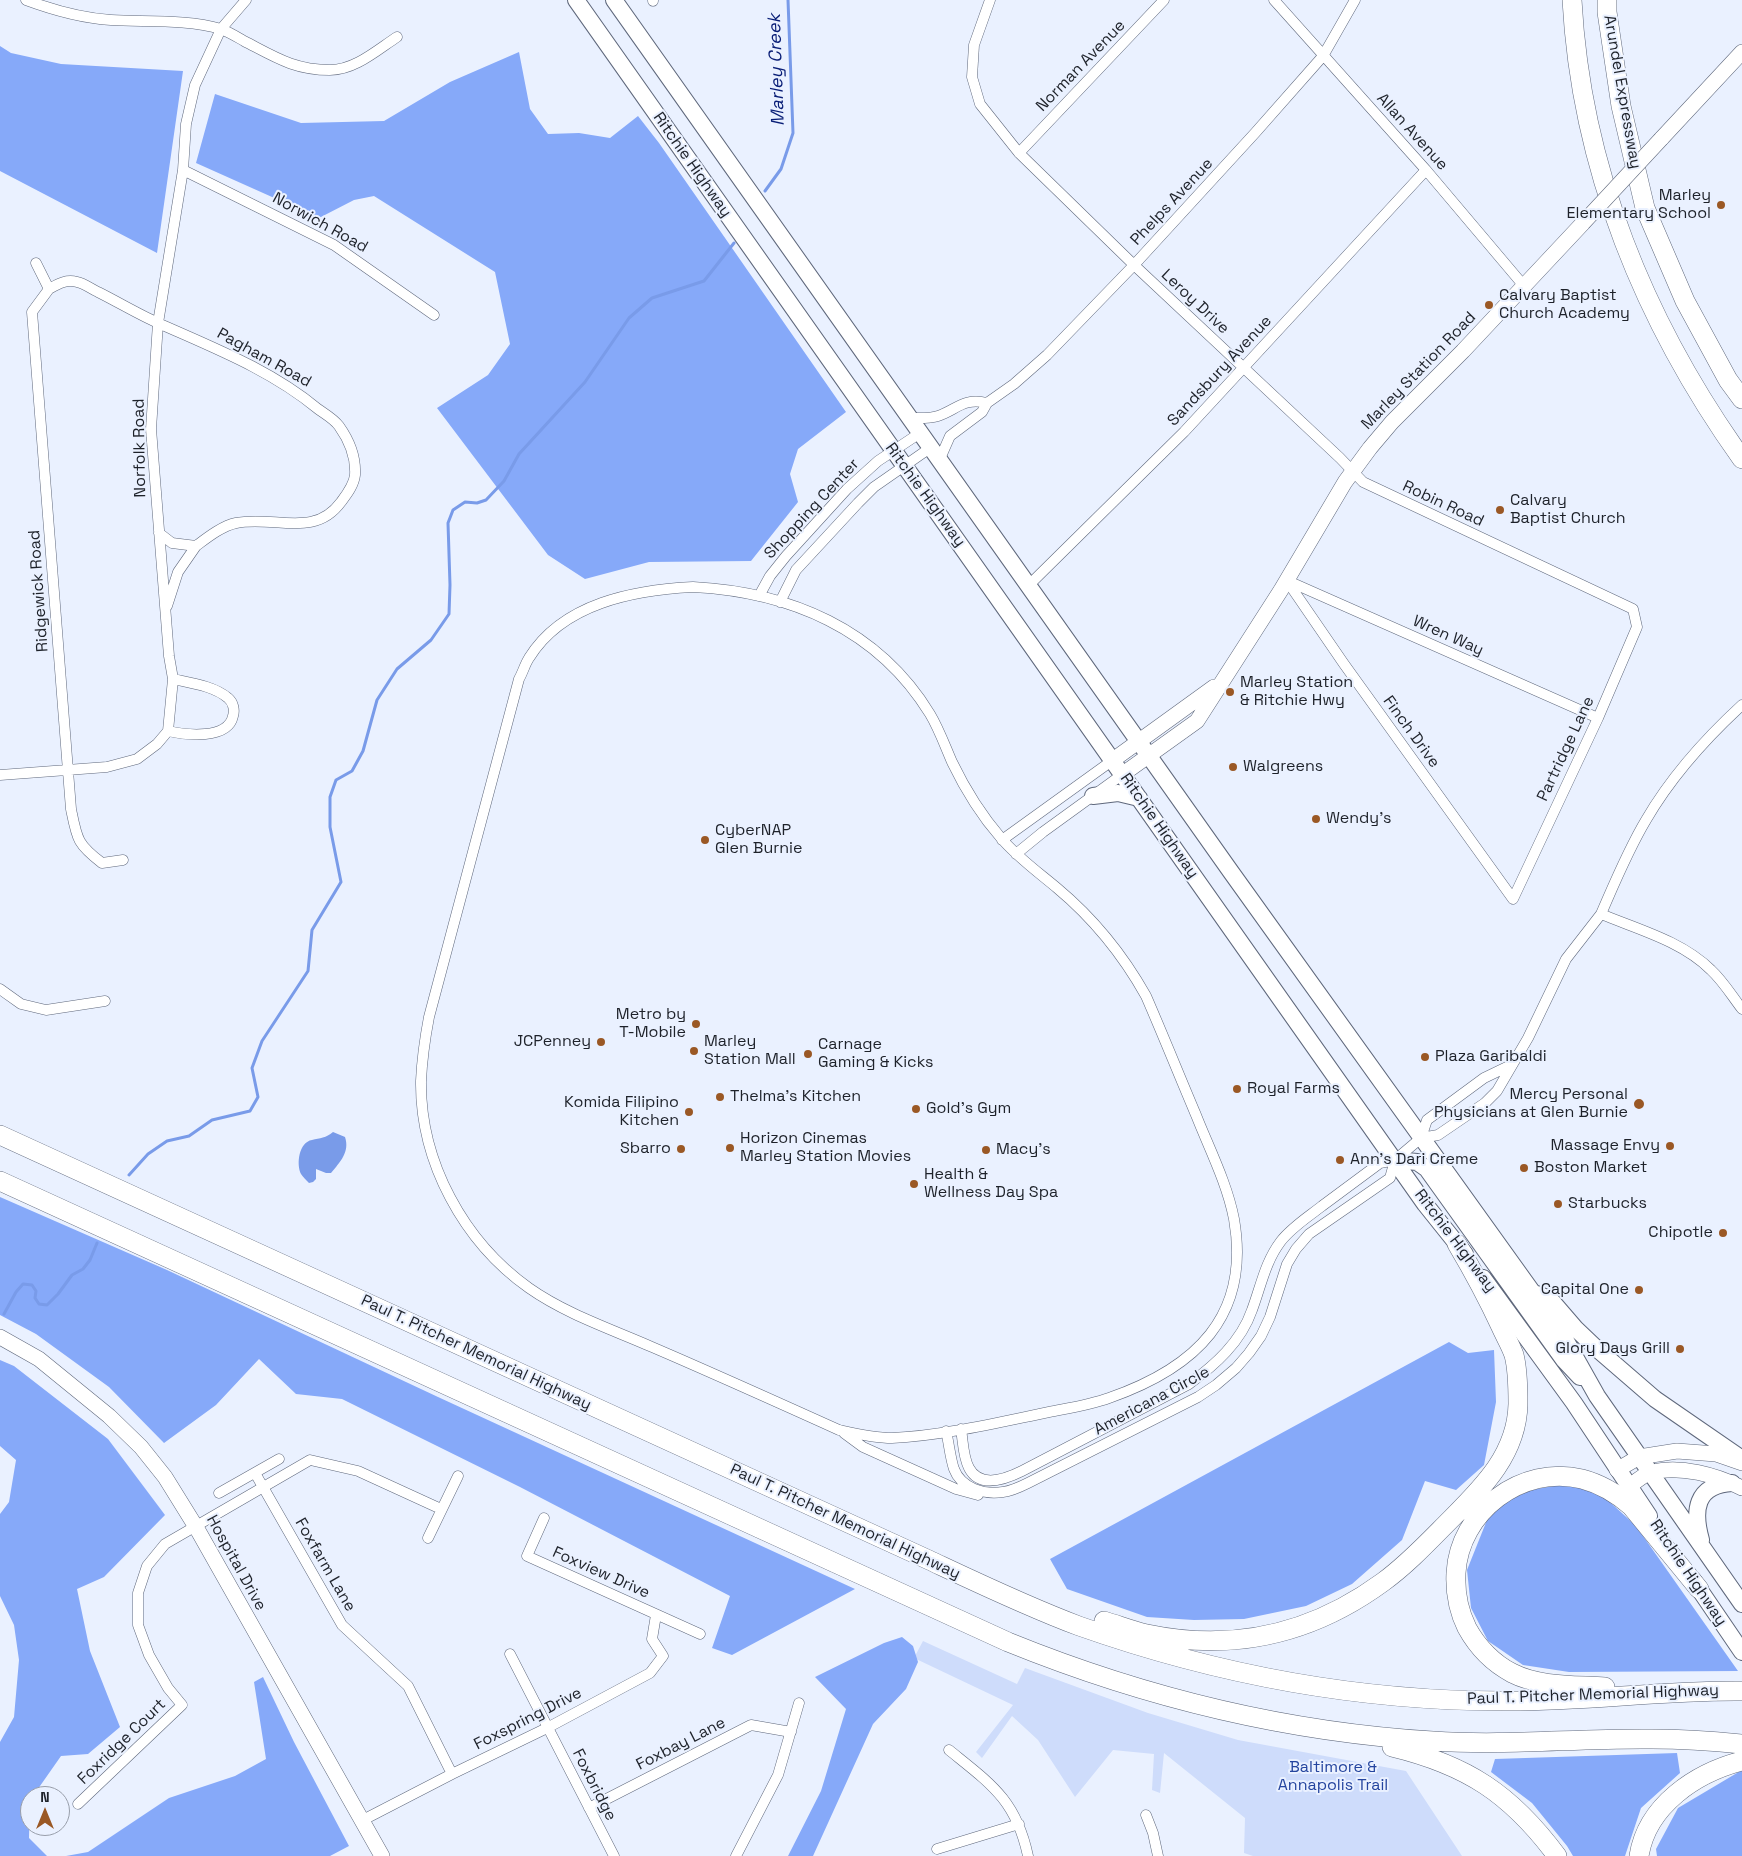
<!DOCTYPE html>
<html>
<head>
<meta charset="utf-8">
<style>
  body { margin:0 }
  #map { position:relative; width:1742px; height:1856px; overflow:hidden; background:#eaf1ff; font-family:"Space Grotesk",sans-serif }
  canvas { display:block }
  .north { position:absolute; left:20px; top:1786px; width:50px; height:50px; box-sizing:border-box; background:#eaf1ff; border:1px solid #989eaa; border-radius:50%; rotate:0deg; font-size:14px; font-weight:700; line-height:20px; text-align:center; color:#1e222a }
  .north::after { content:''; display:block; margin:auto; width:18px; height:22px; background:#9a5825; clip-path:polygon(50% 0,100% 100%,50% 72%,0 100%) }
</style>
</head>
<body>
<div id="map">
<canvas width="1742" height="1856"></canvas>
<div class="north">N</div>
</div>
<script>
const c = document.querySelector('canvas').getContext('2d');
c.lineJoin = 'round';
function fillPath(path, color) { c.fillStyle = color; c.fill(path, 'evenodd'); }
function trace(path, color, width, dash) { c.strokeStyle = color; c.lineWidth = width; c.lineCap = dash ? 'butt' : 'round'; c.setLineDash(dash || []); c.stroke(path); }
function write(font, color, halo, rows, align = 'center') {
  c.font = font + ' "Space Grotesk",sans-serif'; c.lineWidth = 4; c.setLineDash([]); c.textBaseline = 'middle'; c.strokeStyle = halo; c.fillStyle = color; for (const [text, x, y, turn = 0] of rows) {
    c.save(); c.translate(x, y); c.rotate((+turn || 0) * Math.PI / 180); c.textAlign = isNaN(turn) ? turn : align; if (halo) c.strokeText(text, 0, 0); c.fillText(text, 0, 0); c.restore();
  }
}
fillPath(new Path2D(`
  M923 1641 1017 1684 1025 1668 1148 1713 1238 1740 1406 1771 1462 1856H1253L1244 1853 1245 1818 1164 1753 1160 1793 1152 1790 1154 1754 1113 1750 1075 1797 1038 1740 1012 1716 982 1758 976 1752 1013 1705 914 1658Z`), '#cedcfb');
fillPath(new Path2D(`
  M0 46 11 53 61 64 183 71 157 253 0 171Z
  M519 52 530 109 548 134 579 133 610 138 638 116 659 143 846 412 798 449 790 474 798 502 751 561 649 562 585 579 548 555 437 408 488 375 510 344 495 272 374 196 354 200 319 218 196 163 215 94 301 123 384 121 450 82Z
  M0 1197 167 1270 438 1397 855 1589 732 1655 712 1648 730 1596 520 1487 342 1399 296 1394 259 1359 216 1405 164 1443 109 1387 36 1334 0 1315Z
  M1449 1342 1468 1353 1494 1350 1496 1402 1484 1465 1456 1490 1425 1481 1402 1540 1352 1584 1306 1606 1244 1619 1194 1620 1147 1617 1067 1589 1050 1559Z
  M0 1360 14 1366 108 1439 165 1515 104 1577 77 1589 90 1651 120 1727 88 1754 61 1756 33 1796H30L29 1838 47 1856H0V1742L14 1717 19 1660 14 1625 0 1596V1514L9 1502 16 1460 0 1446Z
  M1565 1484 1599 1492 1636 1526 1738 1671 1569 1672 1523 1665 1488 1641 1471 1608 1467 1570 1487 1520 1503 1503 1531 1490Z
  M902 1637 913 1646 918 1662 906 1689 873 1724 813 1856H788L821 1791 846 1709 815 1677 884 1643Z
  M263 1677 294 1742 349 1846 330 1856H66L88 1852 169 1798 235 1776 266 1759 254 1682Z
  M1677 1753 1680 1773 1641 1808 1625 1856H1573L1567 1846 1532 1803 1491 1772 1495 1759Z
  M1742 1770V1856H1657L1656 1849 1678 1808Z`), '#86a9f9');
fillPath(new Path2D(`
  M333 1132 345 1137C350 1152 340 1162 331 1173H326L316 1169V1179L313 1182 309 1183C306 1180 303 1177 301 1174 296 1164 299 1142 312 1140 320 1138 326 1138 333 1132Z`), '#799be9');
trace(new Path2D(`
  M765 191 781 169 793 133 788 0
  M129 1175 148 1154 167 1141 189 1136 212 1120 250 1111 258 1097 252 1068 262 1041 308 971 312 930 341 882 330 827V797L336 780 352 771 363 751 377 700 397 669 431 640 449 614 450 585 448 523 453 510 465 502 477 503 486 500 504 481 519 454 585 382 629 318 652 298 704 281 734 243
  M4 1314 16 1292 23 1284 32 1285 36 1291 35 1298 39 1304 47 1305 58 1294 72 1275 83 1269 90 1260 97 1243`), '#799be9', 3);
const street = new Path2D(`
  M26 0C53 10 81 18 111 20 145 22 188 19 221 29 229 32 237 37 244 41 275 57 294 70 330 70 355 70 377 50 397 37
  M653 0V1
  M990 0 974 45 972 77 980 104 1019 153 1134 265 1340 458 1363 482 1633 609 1637 627 1598 718 1513 899 1344 664 1287 581
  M1274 0 1426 170 1524 286
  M1019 153 1164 0
  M183 170 334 245 434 315
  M36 263 49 289C58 284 66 279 77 282 84 283 91 289 98 292 118 302 138 314 158 323 214 348 271 370 318 409 325 414 334 419 339 426 349 440 356 458 355 475 354 485 347 494 341 502 314 539 274 515 236 523 222 526 208 537 196 546
  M49 289 32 312 71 809C77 839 77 844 102 863L123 860
  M909 418C918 418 929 419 938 416 956 410 964 397 987 403
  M939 461 950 436 982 412 987 403 1014 384 1047 355 1134 265 1255 133 1323 56 1355 0
  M159 533 172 543 196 546 178 572 167 606
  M1288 581 1598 718
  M1028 586 1184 432 1426 170
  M693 587C790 592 878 629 930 714 939 729 945 746 952 762 965 789 981 815 1001 838 1017 857 1038 872 1057 888 1093 918 1123 955 1146 996 1163 1035 1179 1075 1196 1115 1209 1148 1227 1183 1234 1219 1251 1317 1195 1368 1109 1398 1090 1405 1069 1408 1049 1412 1000 1422 942 1436 892 1438 874 1438 857 1434 839 1430 777 1402 715 1374 652 1347 611 1329 566 1314 529 1288 464 1242 420 1162 421 1081 422 1059 425 1038 429 1017L519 679C523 672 525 664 529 658 563 603 634 590 693 587Z
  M759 596 770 576 786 556 847 489 878 461 920 433
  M780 602 796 570 858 503 874 487 930 448
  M1742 705C1705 739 1671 777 1646 820 1628 850 1615 882 1601 914 1637 929 1682 941 1711 970 1723 981 1732 996 1742 1009
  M168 731C186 735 228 740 233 716 235 710 233 702 228 698 214 686 191 683 173 679
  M0 775 107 767 137 759 157 744 168 731 173 679 169 656 151 429 158 323 183 170 186 124 195 85 221 29 246 0
  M1002 840 1113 760
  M1016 854 1043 832 1123 774
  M0 989 21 1004 46 1010 105 1001
  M1421 1138 1427 1120 1484 1078 1511 1065
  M961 1429C963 1441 963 1457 969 1468 980 1489 1006 1479 1022 1471L1189 1384C1215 1365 1241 1342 1252 1310 1261 1286 1265 1262 1281 1241 1292 1227 1308 1217 1322 1206 1341 1192 1360 1178 1380 1163L1395 1160 1421 1138 1438 1135 1485 1103 1497 1091 1528 1038 1566 959 1601 914
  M946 1431C949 1443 950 1457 954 1469 961 1488 984 1495 1003 1492 1012 1491 1020 1487 1028 1483L1198 1397 1216 1385 1236 1368 1249 1353 1261 1336 1270 1317 1287 1264 1296 1249 1309 1234 1390 1178 1395 1160
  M844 1433 863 1447 956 1489 978 1495
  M255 1473 342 1625 408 1686 452 1774
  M219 1493 279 1459
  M544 1518 527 1556 700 1634
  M428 1538 458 1476
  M510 1654 614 1856
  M949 1750C991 1784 1016 1800 1028 1856
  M78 1804 182 1705 168 1688 149 1655 138 1625V1593L147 1566 165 1544 310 1460 358 1471 441 1509
  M589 1808 751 1725 791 1732
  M1146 1815 1153 1833 1158 1856
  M361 1821 452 1774 547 1728 650 1673 663 1656 652 1639 656 1615
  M937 1849 1019 1824
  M736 1856 778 1775 799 1703`);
const secondary = new Path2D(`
  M1661 139 1742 52
  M1113 760 1214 687
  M1123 774 1197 721 1281 590 1345 482 1370 448 1392 422 1463 351 1583 223
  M0 1337 39 1359 109 1416 141 1447 165 1477 196 1527 382 1856
  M1617 1470 1639 1457 1677 1451 1716 1454 1742 1463
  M1629 1487C1635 1482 1644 1474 1652 1472 1681 1465 1716 1475 1742 1488`);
const primary = new Path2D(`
  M576 0 1425 1204 1465 1254
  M614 0 1231 872 1561 1332 1597 1396 1742 1604
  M1093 796 1118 793 1139 798
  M1395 1160 1417 1162 1427 1169 1564 1360 1580 1377
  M1483 1278 1574 1403 1649 1516
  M1531 1292 1550 1299 1575 1328 1596 1348 1655 1399 1742 1459
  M1701 1540C1693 1511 1695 1485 1732 1483
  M1693 1580 1742 1652`);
const highway = new Path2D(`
  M1572 0C1581 168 1645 323 1742 459
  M1607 0V12L1621 106 1645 208 1685 301 1728 380 1742 399
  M0 1135 929 1560C978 1583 1028 1607 1079 1626 1215 1674 1358 1701 1503 1701 1583 1702 1662 1690 1742 1691
  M0 1181 1008 1642C1146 1698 1284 1732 1433 1741 1506 1746 1578 1738 1652 1739 1682 1739 1712 1741 1742 1744
  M1104 1621C1118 1625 1133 1631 1147 1634 1233 1652 1312 1634 1383 1582 1408 1564 1430 1540 1452 1518 1484 1486 1517 1453 1518 1404 1518 1389 1518 1370 1514 1355 1511 1346 1505 1336 1501 1327 1488 1299 1473 1271 1457 1244
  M1605 1687C1575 1685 1539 1687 1512 1673 1493 1663 1477 1646 1467 1628 1458 1610 1455 1592 1456 1573 1459 1512 1522 1464 1582 1479 1601 1484 1616 1493 1631 1506L1699 1589
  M1392 1747C1467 1765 1511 1794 1557 1856
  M1639 1856C1647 1805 1696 1773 1742 1761`);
trace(street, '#5f687c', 11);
trace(secondary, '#5f687c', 16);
trace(primary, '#5f687c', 18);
trace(highway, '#5f687c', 20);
trace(street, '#fff', 10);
trace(secondary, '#fff', 15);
trace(primary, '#fff', 16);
trace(highway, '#fff', 19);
const secondaryBridge = new Path2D(`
  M1583 223 1661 139`);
trace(secondaryBridge, '#5f687c', 16, []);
trace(secondaryBridge, '#fff', 15);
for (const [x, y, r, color] of [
  [1721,205,5,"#9a5825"],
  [1489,305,5,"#9a5825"],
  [1500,510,5,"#9a5825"],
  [1230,692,5,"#9a5825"],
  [1233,767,5,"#9a5825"],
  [1316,819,5,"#9a5825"],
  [705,840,5,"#9a5825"],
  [696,1024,5,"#9a5825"],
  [601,1042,5,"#9a5825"],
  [694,1051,5,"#9a5825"],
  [808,1054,5,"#9a5825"],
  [1425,1057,5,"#9a5825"],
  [1237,1089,5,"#9a5825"],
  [720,1097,5,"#9a5825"],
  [1639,1104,6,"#9a5825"],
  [916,1109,5,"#9a5825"],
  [689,1112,5,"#9a5825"],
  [1670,1146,5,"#9a5825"],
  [730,1148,5,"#9a5825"],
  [681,1149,5,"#9a5825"],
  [986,1150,5,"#9a5825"],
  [1340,1160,5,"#9a5825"],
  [1524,1168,5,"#9a5825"],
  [914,1184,5,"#9a5825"],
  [1558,1204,5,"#9a5825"],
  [1723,1233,5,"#9a5825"],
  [1639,1290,5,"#9a5825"],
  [1680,1349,5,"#9a5825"]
]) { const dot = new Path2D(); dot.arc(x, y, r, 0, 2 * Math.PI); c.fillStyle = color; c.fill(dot); trace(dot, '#eaf1ff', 2); }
write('16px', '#1e222a', '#eaf1ff', [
  ["Norman Avenue",1081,66,-46],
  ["Arundel Expressway",1622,92,80],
  ["Allan Avenue",1412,132,48],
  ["Ritchie Highway",692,165,55],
  ["Phelps Avenue",1172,202,-47],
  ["Norwich Road",320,223,29],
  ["Leroy Drive",1195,302,43],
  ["Pagham Road",264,358,29],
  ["Sandsbury Avenue",1220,371,-47],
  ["Marley Station Road",1419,371,-46],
  ["Norfolk Road",140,448,-91],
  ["Ritchie Highway",925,495,54],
  ["Robin Road",1443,504,25],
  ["Shopping Center",812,509,-47],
  ["Ridgewick Road",39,591,-94],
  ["Wren Way",1448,636,24],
  ["Finch Drive",1411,732,54],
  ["Partridge Lane",1566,749,-65],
  ["Ritchie Highway",1159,826,55],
  ["Ritchie Highway",1455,1241,53],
  ["Paul T. Pitcher Memorial Highway",476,1353,25],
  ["Americana Circle",1152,1401,-28],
  ["Paul T. Pitcher Memorial Highway",845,1522,25],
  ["Hospital Drive",236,1563,61],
  ["Foxfarm Lane",325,1565,60],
  ["Foxview Drive",601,1573,24],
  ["Ritchie Highway",1688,1573,56],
  ["Paul T. Pitcher Memorial Highway",1593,1695,-2],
  ["Foxspring Drive",528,1719,-27],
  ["Foxridge Court",122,1742,-44],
  ["Foxbay Lane",681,1744,-27],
  ["Foxbridge",594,1785,63]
]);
write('16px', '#1e222a', '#eaf1ff', [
  ["Marley",1711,196,"right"],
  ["Elementary School",1711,214,"right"],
  ["Calvary Baptist",1499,296],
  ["Church Academy",1499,314],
  ["Calvary",1510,501],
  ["Baptist Church",1510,519],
  ["Marley Station",1240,683],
  ["& Ritchie Hwy",1240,701],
  ["Walgreens",1243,767],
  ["Wendy's",1326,819],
  ["CyberNAP",715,831],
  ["Glen Burnie",715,849],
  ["Metro by",686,1015,"right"],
  ["T-Mobile",686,1033,"right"],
  ["JCPenney",591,1042,"right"],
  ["Marley",704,1042],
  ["Station Mall",704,1060],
  ["Carnage",818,1045],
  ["Gaming & Kicks",818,1063],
  ["Plaza Garibaldi",1435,1057],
  ["Royal Farms",1247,1089],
  ["Mercy Personal",1628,1095,"right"],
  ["Physicians at Glen Burnie",1628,1113,"right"],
  ["Thelma's Kitchen",730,1097],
  ["Komida Filipino",679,1103,"right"],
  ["Kitchen",679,1121,"right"],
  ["Gold's Gym",926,1109],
  ["Horizon Cinemas",740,1139],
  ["Marley Station Movies",740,1157],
  ["Massage Envy",1660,1146,"right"],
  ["Sbarro",671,1149,"right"],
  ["Macy's",996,1150],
  ["Ann's Dari Creme",1350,1160],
  ["Boston Market",1534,1168],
  ["Health &",924,1175],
  ["Wellness Day Spa",924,1193],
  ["Starbucks",1568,1204],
  ["Chipotle",1713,1233,"right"],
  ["Capital One",1629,1290,"right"],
  ["Glory Days Grill",1670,1349,"right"]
], 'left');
write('16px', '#25459f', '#eaf1ff', [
  ["Baltimore &",1333,1768],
  ["Annapolis Trail",1333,1786]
]);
write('italic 18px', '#081d76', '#eaf1ff', [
  ["Marley Creek",777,70,-92]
]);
</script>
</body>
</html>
